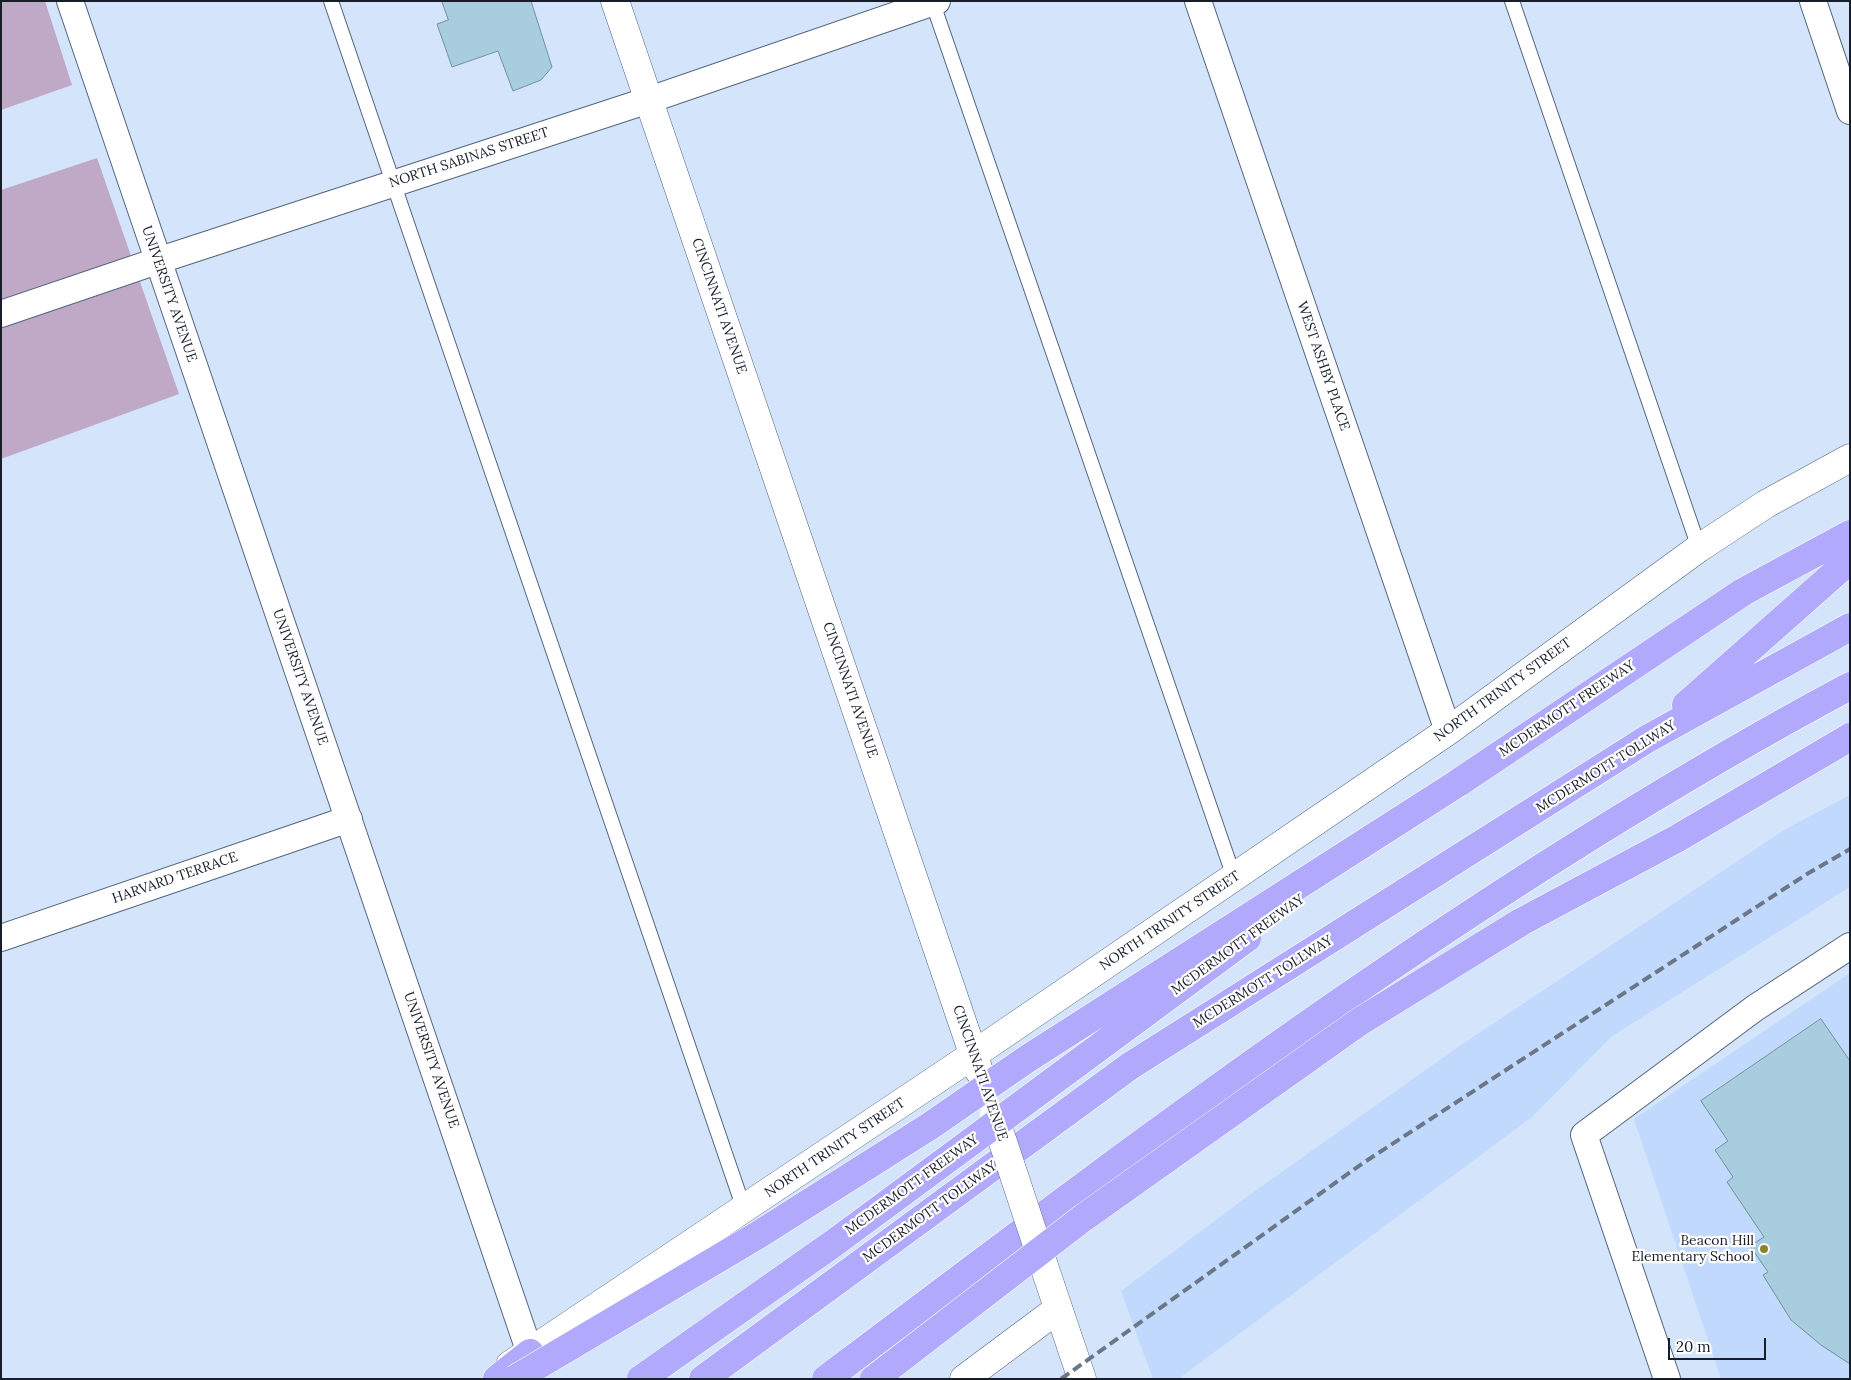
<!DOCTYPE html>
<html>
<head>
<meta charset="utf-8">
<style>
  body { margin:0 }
  #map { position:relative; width:1851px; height:1380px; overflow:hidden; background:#d4e4fb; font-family:Lora,serif }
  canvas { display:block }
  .frame { position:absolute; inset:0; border:2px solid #171e29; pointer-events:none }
  .scale { position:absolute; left:1668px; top:1338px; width:98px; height:22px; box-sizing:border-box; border:2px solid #171e29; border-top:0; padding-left:6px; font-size:15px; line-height:18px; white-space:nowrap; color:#171e29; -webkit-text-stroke:4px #fff; paint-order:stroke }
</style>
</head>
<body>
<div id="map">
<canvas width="1851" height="1380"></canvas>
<div class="frame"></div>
<div class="scale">20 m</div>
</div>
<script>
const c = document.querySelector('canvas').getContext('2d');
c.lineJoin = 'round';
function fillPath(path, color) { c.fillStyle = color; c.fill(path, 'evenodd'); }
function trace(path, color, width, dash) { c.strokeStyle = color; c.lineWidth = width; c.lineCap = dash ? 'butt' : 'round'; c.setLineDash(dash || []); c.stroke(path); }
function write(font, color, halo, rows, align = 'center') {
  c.font = font + ' Lora,serif'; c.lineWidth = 4.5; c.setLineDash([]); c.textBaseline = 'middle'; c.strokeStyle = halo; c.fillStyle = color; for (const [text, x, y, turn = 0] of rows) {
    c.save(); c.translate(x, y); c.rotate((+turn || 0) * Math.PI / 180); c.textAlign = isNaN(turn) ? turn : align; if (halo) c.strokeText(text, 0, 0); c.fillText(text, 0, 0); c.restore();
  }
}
fillPath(new Path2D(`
  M1850 795V887L1612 1036 1532 1117 1178 1379H1153L1121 1291 1248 1196 1461 1045 1786 829Z
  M1850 973V1379H1721L1634 1119Z`), '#c0d9fc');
fillPath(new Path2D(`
  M1 1H45L72 85 1 110Z
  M97 158 179 394 1 459V190Z`), '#c0a8c7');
const building = new Path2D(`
  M442 1H531L552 67 541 80 513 91 498 51 452 67 437 24 448 20Z
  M1821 1019 1850 1061V1364L1821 1345 1791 1320 1763 1275 1768 1272 1750 1246 1764 1237 1727 1182 1733 1177 1715 1150 1728 1141 1701 1101Z`);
fillPath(building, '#a8cdde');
trace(building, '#6f92a2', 1);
const lane = new Path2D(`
  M331 1 744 1209
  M932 1 1234 877
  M1512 1 1699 548`);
const street = new Path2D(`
  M70 1 530 1353
  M1198 1 1448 731
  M1813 1 1850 111
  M1 314 157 261 649 100 937 1
  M1 938 349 819
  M1667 1379 1584 1135 1755 1008 1850 946`);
const secondary = new Path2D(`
  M615 1 979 1071
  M1041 1257 1082 1379
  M510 1365 973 1055 1448 731 1699 548 1766 504 1850 458
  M964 1379 1058 1309`);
const highway = new Path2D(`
  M1686 705 1850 560
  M1458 783 1743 592 1850 534
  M497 1379 530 1353
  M703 1379 1130 1066 1647 739 1850 627
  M826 1379C1155 1131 1485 881 1850 686`);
trace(lane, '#53657e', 16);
trace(street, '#53657e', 28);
trace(secondary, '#53657e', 29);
trace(highway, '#fff', 29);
trace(lane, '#fff', 14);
trace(street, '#fff', 26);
trace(secondary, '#fff', 28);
trace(highway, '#b1a9fb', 28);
trace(new Path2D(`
  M1061 1379 1363 1163 1807 874 1850 849`), '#6b7686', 4, [10, 5]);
const secondaryBridge = new Path2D(`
  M994 1115 1041 1257`);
const highwayBridge = new Path2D(`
  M515 1379 758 1235 930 1126 1027 1059 1458 783
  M641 1379 834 1243 1247 938
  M874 1379 1083 1218 1359 1022 1521 922 1678 838 1850 737`);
trace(secondaryBridge, '#53657e', 29, []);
trace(highwayBridge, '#fff', 29, []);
trace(secondaryBridge, '#fff', 28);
trace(highwayBridge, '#b1a9fb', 28);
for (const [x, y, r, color] of [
  [1764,1249,5,"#89842c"]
]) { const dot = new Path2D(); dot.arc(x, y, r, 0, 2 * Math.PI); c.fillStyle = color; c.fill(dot); trace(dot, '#fff', 2); }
write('14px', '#171e29', '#fff', [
  ["NORTH SABINAS STREET",469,158,-18],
  ["UNIVERSITY AVENUE",169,294,71],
  ["CINCINNATI AVENUE",719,306,71],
  ["WEST ASHBY PLACE",1323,366,71],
  ["UNIVERSITY AVENUE",300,677,71],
  ["CINCINNATI AVENUE",850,690,71],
  ["NORTH TRINITY STREET",1503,690,-36],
  ["MCDERMOTT FREEWAY",1567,709,-34],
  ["MCDERMOTT TOLLWAY",1606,767,-32],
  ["HARVARD TERRACE",175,878,-19],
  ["NORTH TRINITY STREET",1170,921,-34],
  ["MCDERMOTT FREEWAY",1238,945,-36],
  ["MCDERMOTT TOLLWAY",1263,982,-32],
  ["UNIVERSITY AVENUE",431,1060,71],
  ["CINCINNATI AVENUE",980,1073,71],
  ["NORTH TRINITY STREET",835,1148,-34],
  ["MCDERMOTT FREEWAY",912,1185,-36],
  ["MCDERMOTT TOLLWAY",930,1212,-36]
]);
write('14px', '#171e29', '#fff', [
  ["Beacon Hill",1754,1241],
  ["Elementary School",1754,1257]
], 'right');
</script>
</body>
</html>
